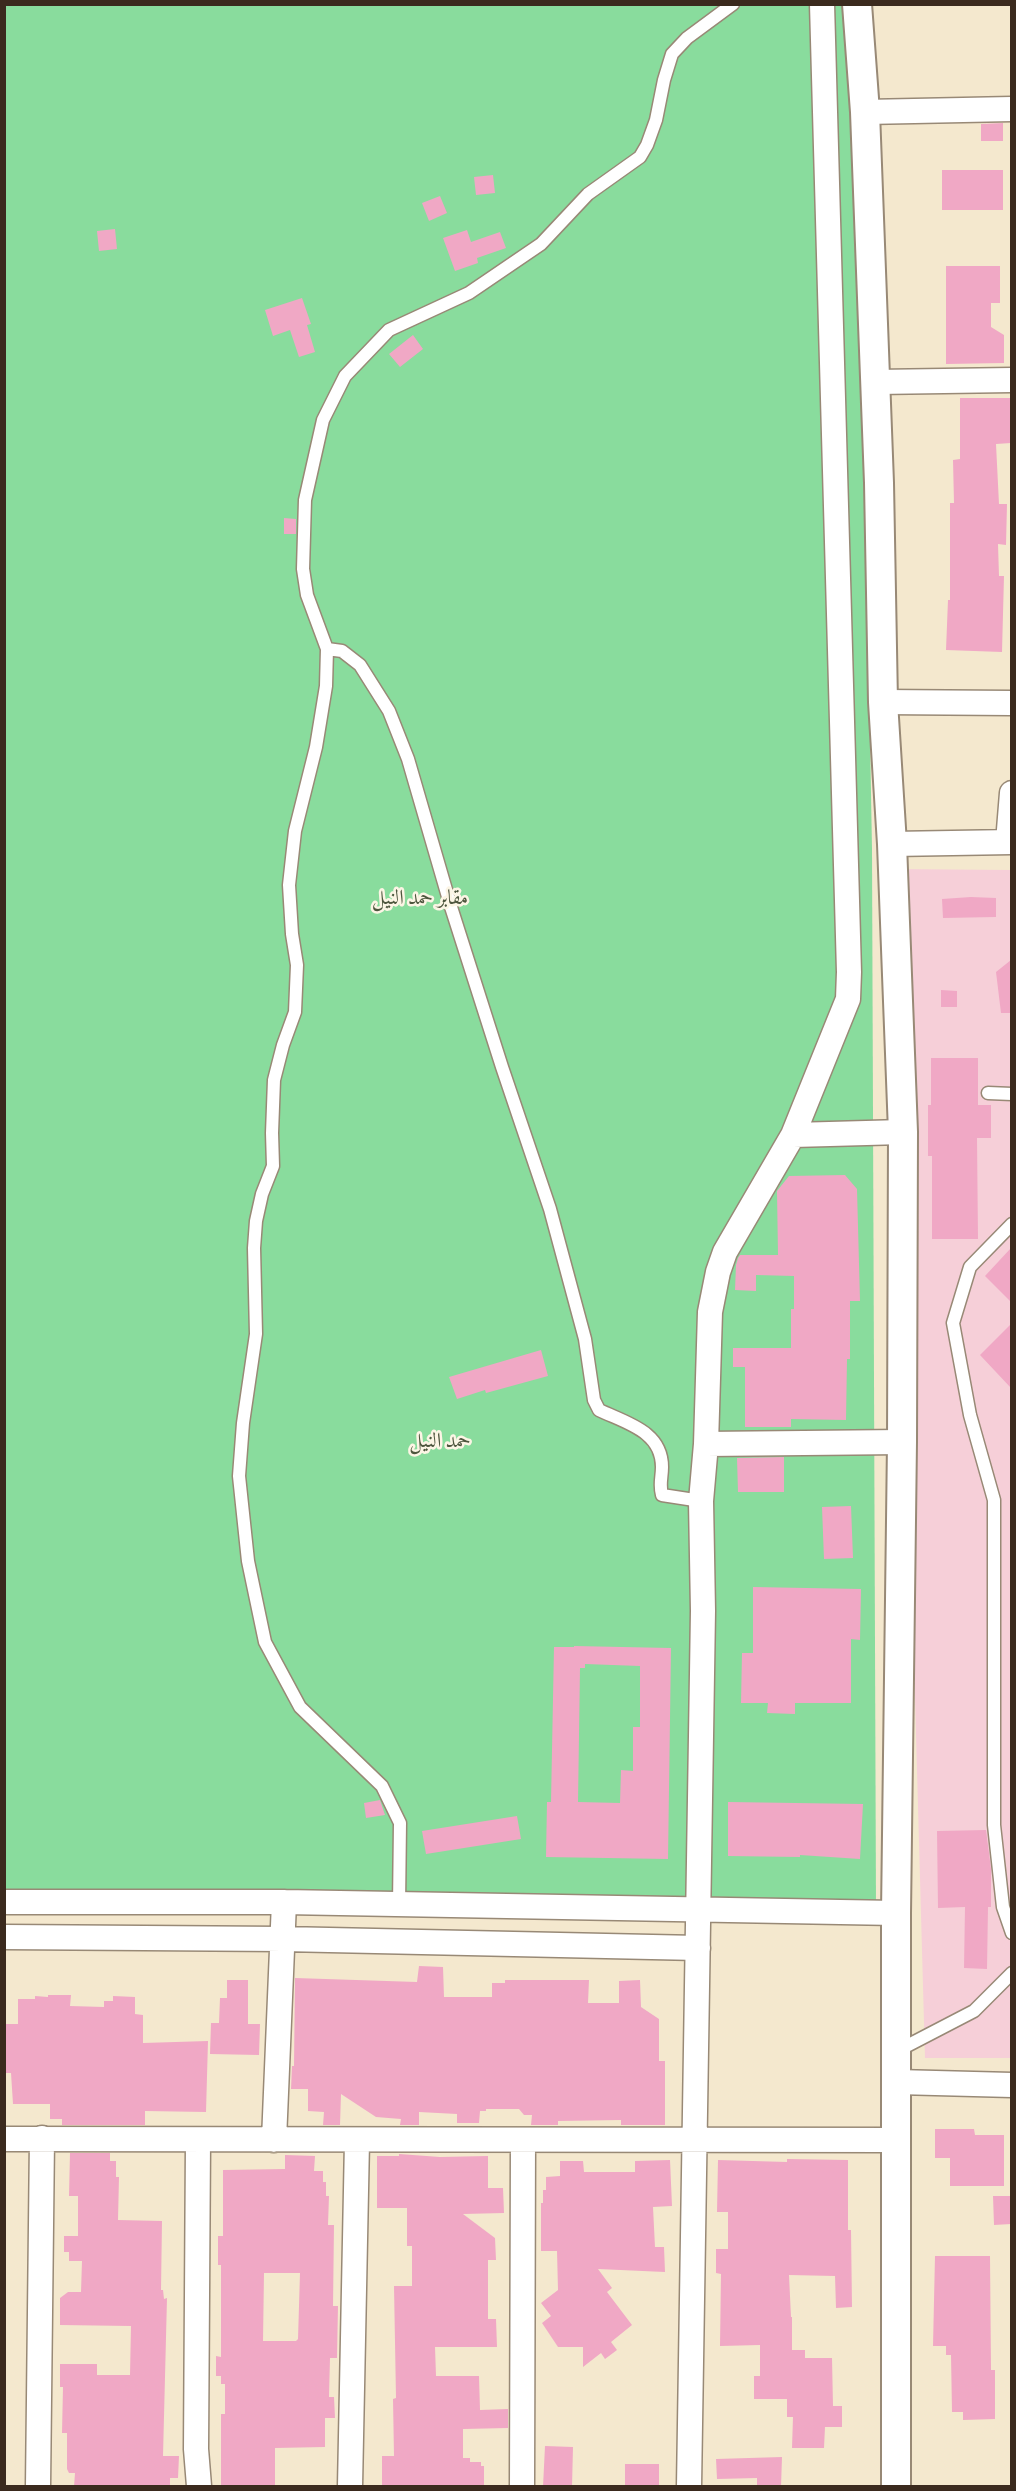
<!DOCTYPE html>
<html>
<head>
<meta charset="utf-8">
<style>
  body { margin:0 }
  #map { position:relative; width:1016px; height:2491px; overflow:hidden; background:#f4e8ce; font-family:"EB Garamond",serif }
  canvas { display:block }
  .frame { position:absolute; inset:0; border:6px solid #3b2a1e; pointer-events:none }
</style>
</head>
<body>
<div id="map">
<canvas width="1016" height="2491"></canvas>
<div class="frame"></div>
</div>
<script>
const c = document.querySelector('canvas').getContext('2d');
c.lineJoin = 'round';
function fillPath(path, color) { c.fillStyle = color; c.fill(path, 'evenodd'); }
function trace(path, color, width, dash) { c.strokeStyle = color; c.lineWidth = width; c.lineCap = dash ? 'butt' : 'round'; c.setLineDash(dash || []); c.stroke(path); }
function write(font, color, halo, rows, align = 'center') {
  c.font = font + ' "EB Garamond",Amiri,serif'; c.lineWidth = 5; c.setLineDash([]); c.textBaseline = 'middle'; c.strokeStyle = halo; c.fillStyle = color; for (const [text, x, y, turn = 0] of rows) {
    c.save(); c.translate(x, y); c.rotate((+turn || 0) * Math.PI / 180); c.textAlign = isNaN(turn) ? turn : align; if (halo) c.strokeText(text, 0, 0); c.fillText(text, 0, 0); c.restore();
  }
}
fillPath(new Path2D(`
  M892 869 1011 870V2058H925Z`), '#f6cfd8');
fillPath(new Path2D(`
  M4 5H857L872 849 876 1910 5 1911Z`), '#89dc9d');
fillPath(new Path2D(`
  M1003 123V141H981V124Z
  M942 170H1003V210H942Z
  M493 175 495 193 476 195 474 177Z
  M440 196 447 213 429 221 422 203Z
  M115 229 117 249 99 251 97 231Z
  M467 230 471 242 500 232 506 248 477 258 478 263 455 271 443 238Z
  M946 266H1000V303H991V327L1004 335V363L946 364Z
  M302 298 311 324 307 325 315 352 299 357 290 330 273 336 265 310Z
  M413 335 423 349 400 367 389 354Z
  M960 398H1011V443L996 444 999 504H1007L1006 545 998 544 999 576H1004L1002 652 946 650 948 600H950V503H954L953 460 960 459Z
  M284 518 296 519V534H284Z
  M971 897 996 898V917L943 918 942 899Z
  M1011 960V1013H1001L996 972Z
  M941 990 957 991V1007H941Z
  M931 1058H978V1105H991V1138H977L978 1239H932V1156H928V1105H931Z
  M845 1175 857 1189 860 1301H850V1359H847L846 1420 791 1419V1427H745V1367H733V1348H791V1309H794V1276L756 1275V1291L735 1290 736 1265 738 1258 740 1255H778L777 1191 789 1176Z
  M1011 1248V1302L985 1276Z
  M1011 1324V1388L980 1355Z
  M541 1350 548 1376 486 1393 485 1390 457 1399 449 1377Z
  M784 1457V1492H738L737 1458Z
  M851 1506 853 1558 824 1559 822 1507Z
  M753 1587 861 1589 860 1640 851 1639V1703H795V1714L767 1713 768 1703H741L742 1653H753Z
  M574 1646 671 1648 668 1859 546 1857 547 1802H551L554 1647H574ZM585 1664 640 1666V1727H633V1771L621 1770 620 1803 578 1802 580 1668H585Z
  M380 1800 385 1815 366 1818 364 1803Z
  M728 1802 863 1804 860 1859 800 1855V1857L728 1856Z
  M517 1816 521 1839 426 1854 422 1831Z
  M986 1830 991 1869V1907H988L987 1969 964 1968 965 1907 938 1908 937 1831Z
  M419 1966 443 1967 444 1997H492V1983H505V1980H589L588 2003H619V1981L640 1980 641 2007 659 2019V2061H665V2125H621V2120L558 2121V2125H531L532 2115H524L519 2109H486V2111H480L479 2123H457V2114L419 2112V2125H400L401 2119 376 2117 341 2094 340 2125H323L324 2112 308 2111V2089H291L292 2066H294L295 1978 417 1982Z
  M227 1980H248V2024H260L259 2055 210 2054 211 2023H219L220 1998H227Z
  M48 1995H71L70 2006 104 2007V2001H113V1996L135 1997V2014L143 2015V2043L208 2041 206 2112 145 2111V2125H62V2119H50V2104H13L11 2073H6L4 2024H18V1999H35V1996L48 1997Z
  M935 2129H974L975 2135H1004V2186H950V2158H935Z
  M70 2153H110V2161H116V2177H119L118 2220 162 2221 161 2290H163L164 2299 167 2298 163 2456H179L178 2478H170V2487H74L75 2473H69L67 2469V2433H62L63 2387H60V2364H97V2375H130L131 2326 60 2325V2298L68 2292H81L82 2261H69V2252H64V2236H78V2196H69Z
  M399 2154 440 2157 488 2156V2188H503L504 2213 463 2214 495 2238 496 2260H488V2319H496L497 2347H435L436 2376H479L480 2410 508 2409V2428L463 2429V2458H470V2462H481V2466H484V2487L382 2486V2456H394L393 2399 396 2398 394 2286H412V2246H407V2208H377V2156H399Z
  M285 2155 315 2156 314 2171H323V2182H326V2196H329L328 2225H334L333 2306H338L337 2358H330L329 2397H334L335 2418H325V2447L275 2448V2487H221V2414H225V2384H221V2376H216V2356L221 2357V2265H218V2236H223V2170L285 2169ZM264 2273H300L298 2339 296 2341H263Z
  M787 2159 848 2160V2230H851L852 2307 836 2308 835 2276 789 2275 791 2317H792V2350H805V2358H832L833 2406H842V2427H825L824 2448H792L793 2417H787V2399H754V2376H760V2345L720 2346 721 2274 716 2273V2249H728V2212H717L718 2160 787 2162Z
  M670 2160 672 2206 653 2207 655 2247H664L665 2272 598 2269 612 2288 607 2292 632 2325 611 2342 617 2350 605 2359 601 2353 583 2367V2347H558L542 2323 551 2316 541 2303 558 2290 557 2251H541V2203H543V2190H546V2177L560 2176V2161H583L584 2172H635V2161Z
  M993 2196H1011V2224L994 2225Z
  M935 2256H990L991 2370H995V2419L963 2420V2412H952L951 2355H946V2346H933Z
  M545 2446 573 2447 572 2487H543Z
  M782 2457 781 2487H757V2478L717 2479 716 2459Z
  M625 2464H659V2487H625Z`), '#f0a8c5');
const service = new Path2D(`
  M327 649 342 651 360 665 389 711 408 759 451 907 502 1067 550 1209 585 1339 594 1400 599 1410C626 1423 662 1431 662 1467 662 1478 659 1484 662 1495L701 1501
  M988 1093 1012 1094
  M1012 1224 970 1267 953 1323 970 1415 994 1500V1825L1003 1907 1012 1933
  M399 1905 400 1823 382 1786 300 1707 265 1642 248 1561 239 1476 243 1423 256 1334 254 1248 256 1221 262 1194 273 1166 272 1133 274 1080 283 1045 295 1012 297 965 292 934 289 885 295 831 316 747 326 686 327 649 307 595 303 569 305 500 323 420 345 376 389 330 469 293 541 244 588 194 640 157 647 145 656 120 664 80 672 54 687 38 733 4
  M897 2051 974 2011 1012 1973`);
const minor = new Path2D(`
  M865 112 1012 109
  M876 382 1012 380
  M883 702 1012 703
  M1008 842 1012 793
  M892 844 1012 842
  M793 1135 903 1132
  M706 1444 902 1442
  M4 1902H284L896 1913
  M4 1937 283 1939 698 1948
  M897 2082 1012 2085
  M4 2139 897 2140
  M274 2140 284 1902
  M198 2141 196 2449 199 2486
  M38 2486 42 2138
  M350 2486 357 2141
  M522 2486 523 2140
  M689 2486 703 1611 701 1501 706 1444 710 1312 718 1272 725 1252 793 1135 848 999 849 972 822 4`);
const tertiary = new Path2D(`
  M857 4 865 112 879 483 883 702 892 844 903 1132 902 1442 896 1913V2486`);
trace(service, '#988976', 15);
trace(minor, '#988976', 27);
trace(tertiary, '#988976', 32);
trace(service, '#fff', 12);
trace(minor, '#fff', 24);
trace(tertiary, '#fff', 28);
write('21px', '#4e563e', '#fcf5e5', [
  ["مقابر حمد النيل",420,898],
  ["حمد النيل",440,1441]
]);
</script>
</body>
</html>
